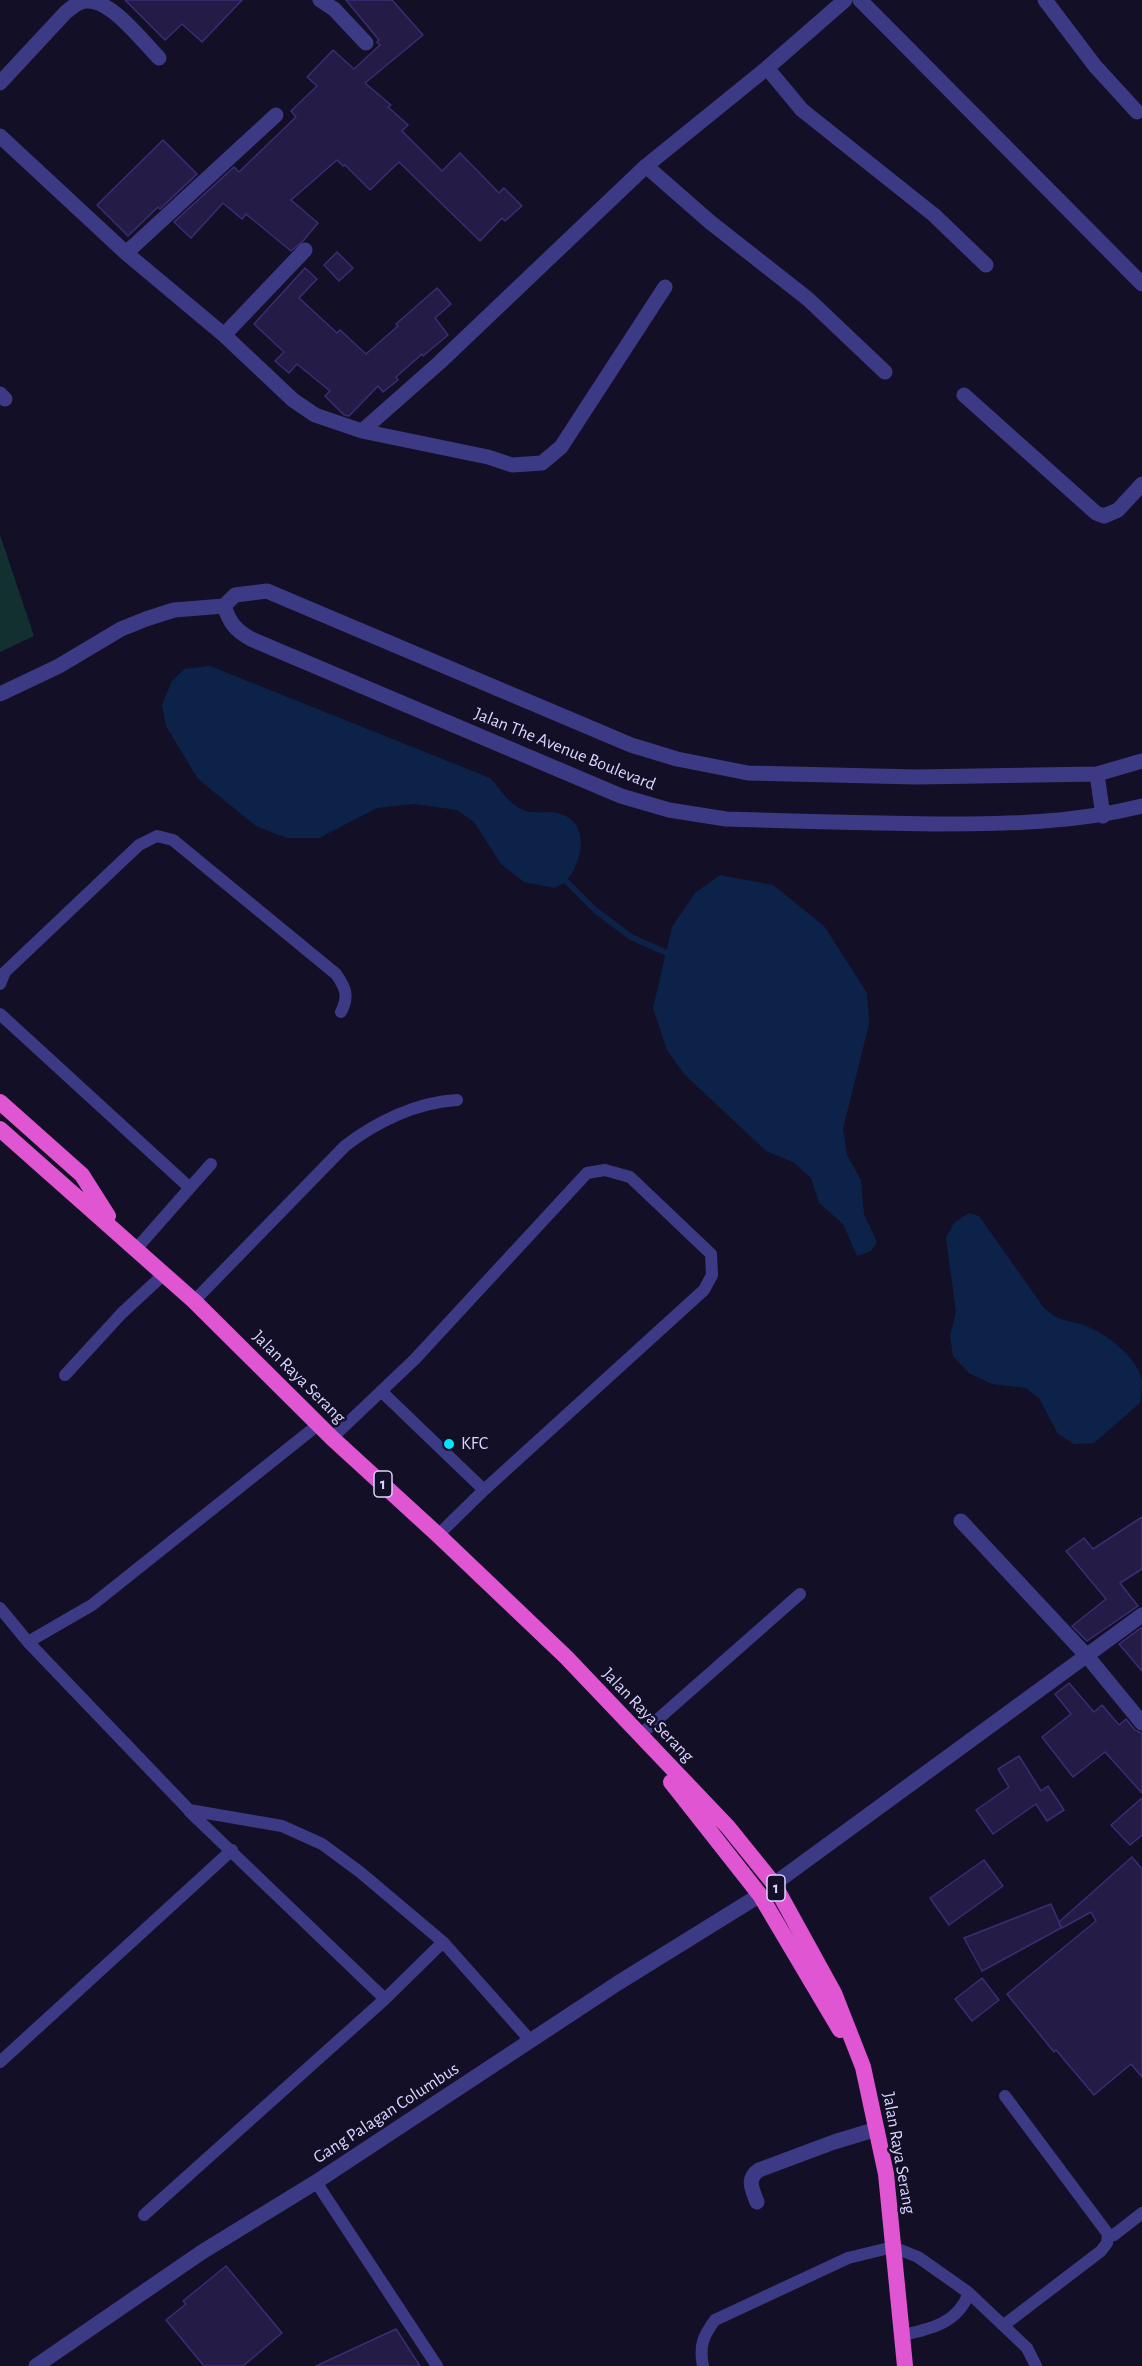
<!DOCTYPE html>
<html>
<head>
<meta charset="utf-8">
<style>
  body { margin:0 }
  canvas { display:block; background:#130f26 }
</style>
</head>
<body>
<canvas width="1142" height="2366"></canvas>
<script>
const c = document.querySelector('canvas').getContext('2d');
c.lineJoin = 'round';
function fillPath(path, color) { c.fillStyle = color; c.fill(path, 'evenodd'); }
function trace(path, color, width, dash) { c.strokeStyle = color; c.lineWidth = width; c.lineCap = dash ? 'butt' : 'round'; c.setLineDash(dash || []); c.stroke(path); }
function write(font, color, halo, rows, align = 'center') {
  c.font = font + ' "Alegreya Sans",sans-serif'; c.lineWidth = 5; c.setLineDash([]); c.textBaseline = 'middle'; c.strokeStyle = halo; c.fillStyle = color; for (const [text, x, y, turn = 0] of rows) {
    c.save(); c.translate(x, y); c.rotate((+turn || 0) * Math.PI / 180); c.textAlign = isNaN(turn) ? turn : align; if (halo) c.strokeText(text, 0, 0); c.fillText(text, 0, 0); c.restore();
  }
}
fillPath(new Path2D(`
  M0 535 34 636 0 652Z`), '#12302f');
fillPath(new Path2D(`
  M210 666 490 778C500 789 509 804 523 810 535 815 549 810 561 814 590 823 583 862 566 881 563 884 558 886 554 888L524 882 501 864 474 822 457 810 415 804 377 808 319 838H287L256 826 198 779 166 726 162 705 172 681 184 669Z
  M720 875 773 885 824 926 867 993 869 1024 843 1129 847 1155 861 1180 864 1214 877 1242 871 1251 857 1256 843 1224 819 1203 811 1178 793 1162 766 1151 684 1074 667 1050 653 1008 672 927 695 893Z
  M969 1213 979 1216 1044 1308C1061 1323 1067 1319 1086 1326 1108 1335 1136 1356 1142 1380 1142 1387 1141 1396 1140 1403L1094 1443 1074 1444 1058 1434 1039 1398 1026 1388 992 1384 969 1373 953 1356 950 1335 956 1312 946 1238 954 1223Z`), '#0c2248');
trace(new Path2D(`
  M566 881 595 910 631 937 667 953`), '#0c2248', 6);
const building = new Path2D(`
  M125 0H242L202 42 182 24 165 40Z
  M346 0H392L423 35 365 83 391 105 388 107 408 125 402 131 442 171 460 153 499 193 504 188 522 206 505 221 502 218 480 241 399 162 370 190 345 165 343 166 337 160 291 200 318 223 303 241 291 251 246 214 242 219 223 203 191 238 174 222 234 167 239 172 296 117 291 111 317 86 307 77 333 50 354 69 380 45 377 42 379 40Z
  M163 140 197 174 160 209 158 207 128 236 97 205Z
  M337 252 353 268 339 281 324 265Z
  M305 268 317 279 299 298 337 333 340 330 366 354 398 326 396 324 437 288 451 304 435 318 448 335 423 356 422 354 396 377 398 380 383 392 378 386 349 416 344 415 325 396 330 391 297 364 289 373 275 361 284 352 254 324Z
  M1142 1517V1569L1120 1583 1138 1606 1087 1641 1072 1626 1106 1599 1066 1551 1084 1538 1093 1549Z
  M1142 1627V1671L1119 1644Z
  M1069 1683 1094 1712 1102 1705 1119 1725 1126 1719 1135 1730 1142 1733V1793L1105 1752 1073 1777 1042 1737 1071 1714 1055 1694Z
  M1019 1756 1041 1791 1048 1786 1064 1810 1047 1821 1036 1804 993 1834 976 1810 1009 1787 998 1769Z
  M1142 1798V1835L1130 1845 1111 1825Z
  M1132 1857 1142 1869V2077L1131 2064 1094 2095 1056 2050 1054 2052 1007 1994 1096 1921 1091 1912 1062 1928 1059 1923 1061 1928 982 1971 964 1938 1051 1904 1059 1922Z
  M984 1860 1003 1886 949 1925 930 1898Z
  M982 1978 999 2000 972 2021 955 1999Z
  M226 2266 282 2333 243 2366H204L166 2320 186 2304 183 2301Z
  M396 2329 420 2366H316Z`);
fillPath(building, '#241b47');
trace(building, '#3b2d73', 1.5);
trace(new Path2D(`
  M0 984 5 972 139 845 157 836 173 840 336 974C346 988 349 997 341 1012
  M0 1014 190 1188
  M136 1249 211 1164
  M194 1301 345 1146C376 1122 417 1102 457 1100
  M65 1375 122 1313 163 1275
  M382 1392 484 1490
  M332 1438 415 1359 587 1173 605 1170 630 1177 711 1254 712 1275 704 1290 484 1490 438 1535
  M0 1608 28 1642 189 1810 282 1826 322 1844 360 1872 443 1942 530 2040
  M28 1642 92 1605 319 1424
  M640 1735 800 1594
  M189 1811 385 1999
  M0 2062 232 1850
  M1005 2096 1108 2234 1114 2235 1142 2213
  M316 2182 437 2366
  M144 2215 385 1999 443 1942
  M1004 2325 1101 2251 1107 2243 1108 2234
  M903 2335C931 2329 958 2323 969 2293
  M703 2366C699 2346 703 2336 715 2320L848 2258 893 2247 918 2257 969 2293 1027 2348 1036 2366`), '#3d3a85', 12);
trace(new Path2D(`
  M320 0 334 9 366 43
  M860 0 1142 284
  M1045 0 1095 66 1137 112
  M767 68 802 110 934 215 986 265
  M0 83 66 12C73 7 78 1 87 1 112 0 143 42 159 58
  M0 136 126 253 224 335 293 400 315 415 362 431 488 457 512 465 542 463 561 447 665 287
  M646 166 710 222 808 299 885 372
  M126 253 276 115
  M224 335 305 250
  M0 394 5 399
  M964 395 1096 513 1104 516 1118 510 1142 484
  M362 431 439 363 646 166 767 68 845 0
  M224 606C230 623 235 630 251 639L621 796 669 810 726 819 760 820C819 822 879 823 938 824 1006 824 1075 823 1142 806
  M0 694 59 666 121 629 146 619 174 610 224 606 235 595 267 591 631 745 677 759 748 773 917 777 1097 774 1142 761
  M1097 774 1103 816
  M961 1521 1087 1656 1142 1723
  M774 1884 1142 1615
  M757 2202C752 2189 746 2179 759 2170L834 2142 877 2129
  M36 2366 202 2252 316 2182 618 1983 760 1895`), '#3d3a85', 15);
trace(new Path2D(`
  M0 1102 82 1175 108 1216
  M0 1129 194 1301 332 1438 438 1535 566 1657 728 1827 774 1884 834 1993 863 2067 886 2174 905 2366
  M671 1782 760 1895 840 2030`), '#e055d1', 16);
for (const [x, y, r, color] of [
  [449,1444,6,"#00e5ff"]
]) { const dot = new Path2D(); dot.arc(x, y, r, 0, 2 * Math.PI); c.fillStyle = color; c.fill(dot); trace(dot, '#130f26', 2); }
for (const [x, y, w] of [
  [383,1484,18],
  [776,1888,18]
]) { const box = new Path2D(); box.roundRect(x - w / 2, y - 13, w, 26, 4.5); c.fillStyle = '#130f26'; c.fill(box); trace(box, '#d9d4ff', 1.5); }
write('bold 16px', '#d9d4ff', null, [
  ["1",383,1484],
  ["1",776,1888]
]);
write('18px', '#d9d4ff', '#130f26', [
  ["Jalan The Avenue Boulevard",565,749,22],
  ["Jalan Raya Serang",299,1377,45],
  ["Jalan Raya Serang",648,1715,46],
  ["Gang Palagan Columbus",386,2113,-33],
  ["Jalan Raya Serang",899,2153,80]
]);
write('18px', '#d9d4ff', '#130f26', [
  ["KFC",461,1444]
], 'left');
</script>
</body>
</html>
